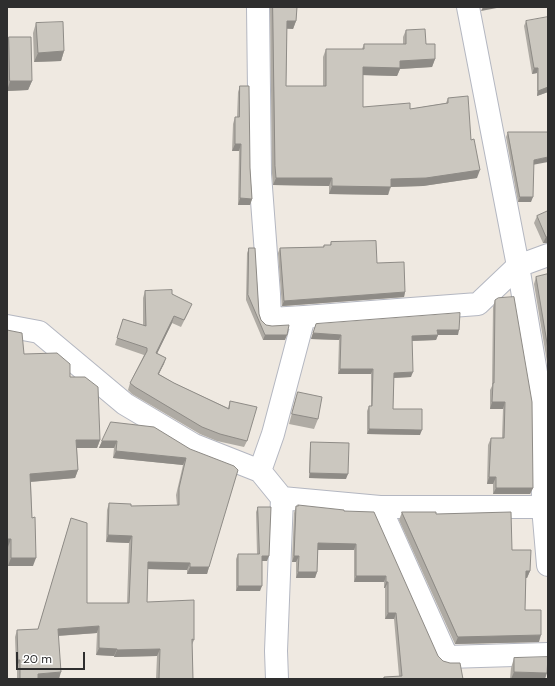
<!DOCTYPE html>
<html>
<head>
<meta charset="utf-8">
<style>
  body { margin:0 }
  #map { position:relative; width:555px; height:686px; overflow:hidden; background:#efe9e1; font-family:"DM Sans",sans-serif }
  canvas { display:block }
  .frame { position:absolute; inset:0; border:8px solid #2e2e2e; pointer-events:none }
  .scale { position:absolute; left:16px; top:652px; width:69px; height:18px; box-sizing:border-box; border:2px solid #2e2e2e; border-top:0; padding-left:5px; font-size:12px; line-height:14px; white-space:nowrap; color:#2e2e2e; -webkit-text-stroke:3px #fff; paint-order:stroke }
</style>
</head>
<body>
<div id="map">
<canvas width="555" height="686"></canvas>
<div class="frame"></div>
<div class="scale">20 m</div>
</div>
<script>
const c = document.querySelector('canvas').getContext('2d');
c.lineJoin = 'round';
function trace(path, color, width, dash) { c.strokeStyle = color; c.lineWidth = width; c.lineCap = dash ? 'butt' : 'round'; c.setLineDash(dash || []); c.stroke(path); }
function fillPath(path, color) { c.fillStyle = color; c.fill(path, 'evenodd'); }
const minor = new Path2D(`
  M258 7 260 174 269 294 270 319 304 317 478 304 518 266 548 255
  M468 7 518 266 542 408 543 507 548 565
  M7 326 39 332 125 404 194 445 260 471 282 498 380 507H543L548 506
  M260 471 273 434 304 317
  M380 507 447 657 548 654
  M277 679 276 651 282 498`);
trace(minor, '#b4b7c1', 24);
trace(minor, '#fff', 22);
fillPath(new Path2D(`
  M270 7H297L296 21 293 29H287L286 86H323V57L326 49H362L364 44H403V37L406 30 426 44 435 59 432 67 400 69 397 76 363 75V107L410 109 446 103 448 98 471 140 477 178 423 186 391 187 388 195 329 194V186L273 185 272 173Z
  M526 21 548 92 537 96V73L532 74 524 26Z
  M36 23 64 51 61 61 34 62 33 33Z
  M9 37 32 81 28 90 7 91V42Z
  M240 86 250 168 252 199 250 205H238L239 151H232L233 124 235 117H237L238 92Z
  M508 132 533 164 531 202H518L506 137Z
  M548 211V243H543L534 223 537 216Z
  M331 242 377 263 405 292 404 297 282 306 278 253 280 248 323 247 324 245H330Z
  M249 248 259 314 261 320 266 325 285 340H263L246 300 247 253Z
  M548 274V368L534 284 536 277Z
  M145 291 172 294 189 311 181 327 172 323 157 353 166 358 159 374 174 383 228 408 230 401 247 441 244 447 217 441 200 434 132 394 128 390 130 383 144 355 115 345 123 319 143 325V298Z
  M495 300 533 488 530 494H493V484H487L488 445 491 438H502L503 409H490V390L492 386 493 307Z
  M316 324 458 335H438L436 340 412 341 411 377 394 378 393 409 420 435 367 434V411L369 406H371V374H338L339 340 311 339Z
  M24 354 70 377 100 440 97 448H77L78 470 75 478 31 482 33 566H8V547Z
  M298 392 318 419 314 429 289 424 295 402Z
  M111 422 190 449 209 567 207 574H187V570L148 569 147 602 194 640 192 645 193 679H156L157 656 114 657V656L96 655 97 633 58 636 59 679H17V667H16L15 637 17 630 38 629 71 518 87 603H127L129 543 106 542 107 510 109 503 131 506 177 505 176 495 183 465 113 458 114 448H99Z
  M311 442 346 479 309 478 310 447Z
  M296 506 344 511 438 656 443 661 463 679H383L384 677 399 676 394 619H385V588H384V582H354V550H318L317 572 315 578H296V562H292L294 513Z
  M258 507 267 561H262L260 591H236V559L238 554H257L256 512Z
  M402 512 436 514 512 550 530 571 527 578H526L525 610 539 642 455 644 399 520Z
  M514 658 545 679H510L511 668Z`), '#afaba4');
fillPath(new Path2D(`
  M483 7H502L481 11Z
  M287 21H296L293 29 284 28Z
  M64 51 61 61 34 62 38 53Z
  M435 59 432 67 400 69 397 76 360 75 363 67 400 61Z
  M534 68H538L537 73 532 74Z
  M10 81H32L28 90 7 91Z
  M548 87V92L537 96 538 91Z
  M235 144H241L239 151H232Z
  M548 157V162L532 165 534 160Z
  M480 170 477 178 423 186 390 187 388 195 329 194 332 186 391 179Z
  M276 178H332L329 186 273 185Z
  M520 197H533L531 202H518Z
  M240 198 252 199 250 205H238Z
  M546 237H548V243H543Z
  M405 292 404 297 282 306 284 301Z
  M174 316 172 323 154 360 156 353Z
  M437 330H459L458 335H435Z
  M313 333 341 335 339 340 311 339Z
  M265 335H287L285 340H263Z
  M438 335 436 340 410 341 412 336Z
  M166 358 164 364 155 381 158 374Z
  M340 369H373L371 374H338Z
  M413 372 411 377 392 378 394 373Z
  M492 402H505L503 409H490Z
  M369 429 422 430 420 435 367 434Z
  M76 440H100L97 448H73Z
  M102 441H117L114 448H99Z
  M116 451 186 458 183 465 113 458Z
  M78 470 75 478 28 482 30 474Z
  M310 473 348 474 346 479 309 478Z
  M489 477H496L493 484H487Z
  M496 488H533L530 494H493Z
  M108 535 132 536 129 543 106 542Z
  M7 539H11L8 547H7Z
  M318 543 356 544 354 550H315Z
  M262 556H269L267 561H260Z
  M294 556H299L296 562H292Z
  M11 558H36L33 566H8Z
  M148 562 190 563 187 570 146 569Z
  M190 567H209L207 574H187Z
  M526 571H530L527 578H524Z
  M298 572H317L315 578H296Z
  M356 576H386L384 582H354Z
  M386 582H388L385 588H384Z
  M238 586H262L260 591H236Z
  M388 613H396L394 619H385Z
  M99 626 97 633 55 636 58 629Z
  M541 635 539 642 455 644 458 637Z
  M99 648 117 649 114 656 96 655Z
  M160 649 157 656 114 657 117 650Z
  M18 660H20L17 667H16Z
  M61 672 59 679H36L38 674Z
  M514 672 547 673 545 679H511Z`), '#8e8b86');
const building = new Path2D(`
  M273 7H297L296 21H287L286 86H326V49H364V44H406V30L425 29 426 44H435V59L400 61V68L363 67V107L410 103V109L448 103V98L468 96 471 140 474 139 480 170 426 178 391 179V187L332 186V178H276L275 166Z
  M548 17V87L538 91V68H534L526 21Z
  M63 22 64 51 38 53 36 23Z
  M9 37H31L32 81H10Z
  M240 86H249L250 168 252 199 240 198 241 144H235V117H239Z
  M508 132H548V157L534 160 533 197H520Z
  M548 211V237H546L537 216Z
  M376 241 377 263 404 262 405 292 284 301 280 248 324 247V245H331V242Z
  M249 248H255L259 314 261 320 266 325 272 326 289 325 287 335H265L248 295Z
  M548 274V349L536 277Z
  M172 290V294L192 304 184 320 174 316 156 353 166 358 158 374 174 383 229 409 230 401 257 407 247 441 220 434 202 427 135 387 130 383 147 351V348L117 338 123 319 146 326 145 291Z
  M514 297 532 402 533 488H496V477H489L491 438H504L505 402H492L493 383H494L495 300 498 298Z
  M460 313 459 330H437L438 335 412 336 413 372 394 373 393 409H422V430L369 429V406H372L373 369H340L341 335 313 333 316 324Z
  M7 330 22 333 24 354 57 353 70 364V377H85L98 387 100 440H76L78 470 30 474 32 518 35 517 36 558H11V539H7Z
  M298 392 322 397 318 419 292 414Z
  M111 422 154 427 190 449 234 466 238 470 209 567H190V563L148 562 147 602 194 600V640L192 639 193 679H159L160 649 117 650V649L99 648V626L58 629 61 672 38 674V679H20V660H18L17 630 38 629 71 518 87 523V603H129L132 536 108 535 109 503 131 504V506L179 505V488L186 458 116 451 117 441H102Z
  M311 442 349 443 348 474 310 473Z
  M298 505 344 510V511L374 512 438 656 443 661 450 663H460L463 679H384V677L402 676 396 613H388V582H386V576H356V544L318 543 317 572H298L299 556H294L296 506H298Z
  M258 507H271L269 556H262V586H238V554H259Z
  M402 512H436V514L511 512 512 550H531L530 571H526L525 610H541V635L458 637Z
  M548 657 547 673 514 672V658Z`);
fillPath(building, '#cbc7bf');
trace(building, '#8e8b86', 1);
</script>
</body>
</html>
